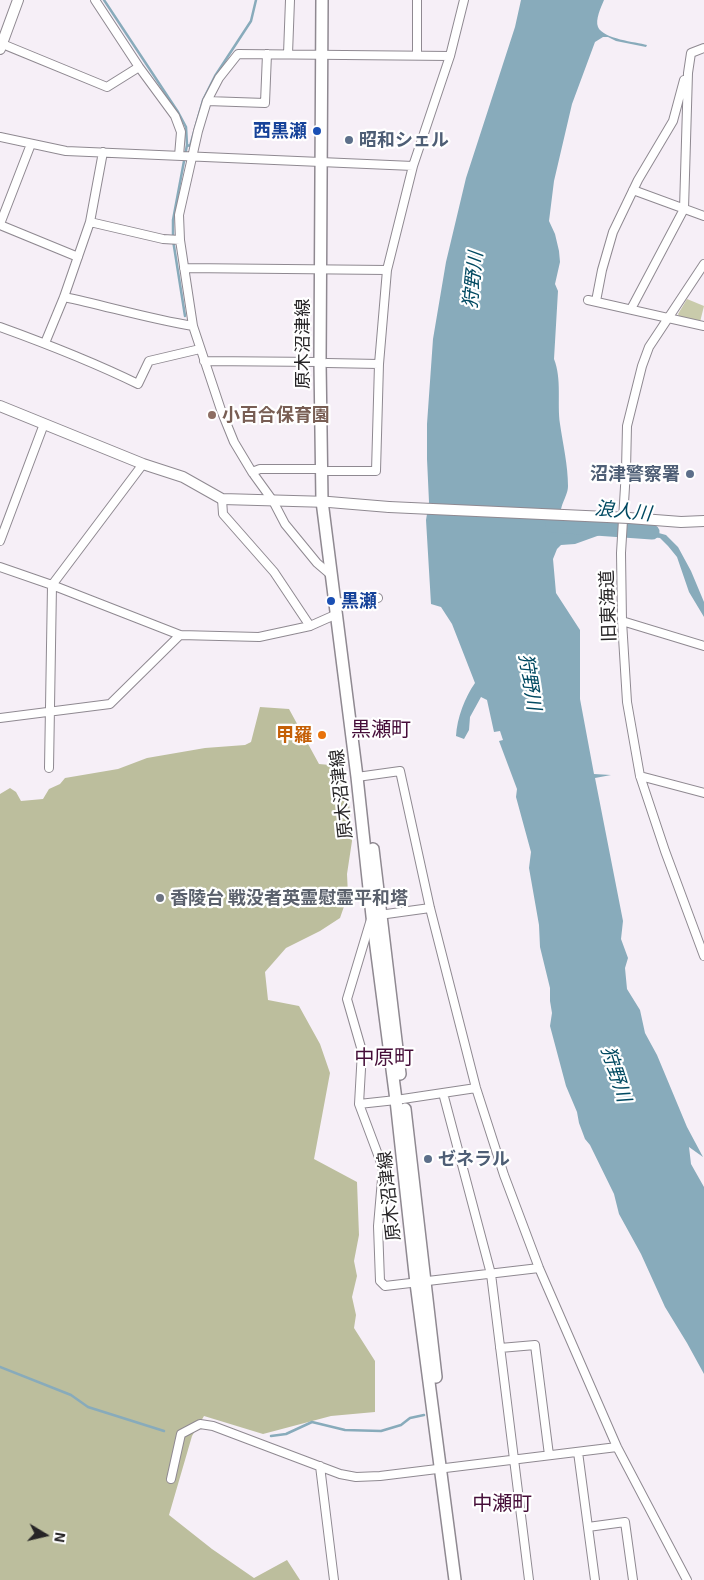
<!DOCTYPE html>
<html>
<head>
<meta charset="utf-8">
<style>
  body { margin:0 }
  #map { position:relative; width:704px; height:1580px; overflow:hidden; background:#f6eff7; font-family:"Exo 2",sans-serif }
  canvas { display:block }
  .north { position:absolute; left:20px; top:1510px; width:50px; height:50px; -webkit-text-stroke:4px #fff; paint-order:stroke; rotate:99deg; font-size:14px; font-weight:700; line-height:20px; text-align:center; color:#262426 }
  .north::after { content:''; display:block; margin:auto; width:18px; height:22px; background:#262426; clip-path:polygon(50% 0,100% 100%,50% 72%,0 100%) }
</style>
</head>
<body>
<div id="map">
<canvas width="704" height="1580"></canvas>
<div class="north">N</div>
</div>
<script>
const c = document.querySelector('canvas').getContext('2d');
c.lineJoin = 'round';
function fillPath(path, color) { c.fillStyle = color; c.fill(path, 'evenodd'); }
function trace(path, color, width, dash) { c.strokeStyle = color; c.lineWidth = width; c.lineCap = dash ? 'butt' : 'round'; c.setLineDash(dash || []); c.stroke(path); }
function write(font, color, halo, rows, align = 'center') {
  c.font = font + ' "Exo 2","Noto Sans JP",sans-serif'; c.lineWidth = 4.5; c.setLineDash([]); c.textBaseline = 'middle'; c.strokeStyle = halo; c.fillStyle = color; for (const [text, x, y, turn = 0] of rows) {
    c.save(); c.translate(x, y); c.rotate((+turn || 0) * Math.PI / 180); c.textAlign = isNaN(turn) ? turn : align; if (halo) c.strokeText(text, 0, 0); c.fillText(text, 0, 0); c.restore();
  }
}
fillPath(new Path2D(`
  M687 299 704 306 700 322 680 318 678 314Z`), '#c9cbab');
fillPath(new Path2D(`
  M260 707 289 709 319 764 330 765 348 789 352 841 347 874 348 895 340 918 320 931 286 948 265 972 268 1000 299 1006 320 1044 330 1073 314 1159 357 1182 359 1235 354 1261 357 1276 352 1297 356 1315 354 1328 375 1361V1412L331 1416 263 1434 204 1416 192 1436 169 1515 212 1549 254 1578 287 1560 300 1580H0V794L10 788 16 792 21 801 43 799 49 789 60 784 65 778 118 769 147 758 205 748 245 745 251 742Z`), '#bcbe9d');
fillPath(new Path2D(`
  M521 0H604C601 7 595 20 598 27 603 39 636 42 647 45L646 47 616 41 608 37H603L595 42 572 104 554 181 549 221 555 234 559 251 560 262 555 284 558 291 554 359C562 379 557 403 560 424 563 445 568 465 568 486 568 497 557 508 562 519 565 526 579 529 586 531L589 529 599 530 600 535 575 544 561 545 557 549 553 559 556 593 580 630V699L594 774 611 775 595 778 623 921 621 939 628 958 625 968 627 989 640 1010 645 1033 657 1055 687 1127 703 1157 689 1147 691 1164 704 1187V1374L687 1343 665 1307 641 1254 619 1214 614 1194 590 1145 585 1139 579 1123 577 1112 566 1086 550 1026 552 1013 550 1001V988L540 947 539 925 529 868 531 852 516 797 517 789 499 741 503 740 500 731 494 732 487 700 481 697 470 717 469 730 464 739 456 736C457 718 465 697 475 683L452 624 441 607 431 604 426 520 429 502 427 459V424L433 339 446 262 466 178 515 27Z
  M632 530 655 532 666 535 678 547 691 571 704 602V617L689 592 677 557 668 546 660 538 633 535Z`), '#88abbb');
trace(new Path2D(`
  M104 0 178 112 186 127 187 145
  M185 316 173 240V220L187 145 190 146 203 100 215 76 251 21 256 0
  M0 1367 71 1395 88 1407 164 1431
  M271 1436 286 1434 312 1422 345 1430 381 1431 401 1425 410 1418 424 1415`), '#88abbb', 2.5);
trace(new Path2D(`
  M553 525 652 532`), '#88abbb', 15);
const minor = new Path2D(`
  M95 0 139 67 175 116 181 132 179 156
  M0 43 107 87 139 67
  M288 54 290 0
  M417 55V0
  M207 101 265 103 267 54
  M0 137 66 151 413 166
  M633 190 704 216
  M90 222 163 239 180 240
  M0 224 31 144
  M0 225 78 257
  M704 264 649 347 642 366 627 426 626 470 621 553 622 621 627 702 640 776 665 851 704 956
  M184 268 387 270
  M64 297C107 306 149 319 193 326
  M588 300 704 326
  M596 301 602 270 613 232 638 180 673 121 684 80
  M631 309 684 209 688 73 691 53 704 48
  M0 327C47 344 93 362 138 384L149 361 200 349
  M45 343 64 297 90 222 103 152
  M204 361 320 362
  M327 363 379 364
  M328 471H376L379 364 387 270 413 166 450 56 464 0
  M252 472 260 469H321
  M222 499 223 514 274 572 310 626
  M0 541 44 424
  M0 567 52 585 180 635 259 637 310 626 337 614
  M331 575 317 563 285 524 273 501 252 472 234 442 221 410 193 326 180 240 179 215 198 131 207 101 219 78 238 54 450 56
  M335 603 378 598
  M622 621 704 646
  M0 718 110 704 180 635
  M49 768 52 585 143 464
  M640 776 704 793
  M357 777 400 771 430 908 476 1088 504 1175 539 1268 617 1447 687 1580
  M430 908 372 916 347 999 362 1051 359 1104 383 1168 378 1226 380 1281 385 1286 539 1268
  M443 1093 491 1274 529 1580
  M359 1104 396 1100 476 1088
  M500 1348 535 1345 549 1455
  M578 1452 595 1580
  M320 1466 334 1580
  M171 1479 181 1434 200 1424 213 1426 340 1474 356 1477 380 1476 617 1447
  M588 1527 625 1522 633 1580`);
const tertiary = new Path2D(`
  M0 49 18 0
  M0 406 143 464 183 477 222 499 329 502 389 507
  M629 518 681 522 704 521`);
const secondary = new Path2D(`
  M322 0 320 362 322 501 357 777 372 916 396 1100 416 1283 455 1580
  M373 849 400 1074
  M405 1109 436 1377`);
trace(minor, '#8f8991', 10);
trace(tertiary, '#8f8991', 12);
trace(secondary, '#8f8991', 14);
trace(minor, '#fff', 8);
trace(tertiary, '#fff', 10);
trace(secondary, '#fff', 11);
const tertiaryBridge = new Path2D(`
  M389 507 629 518`);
trace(tertiaryBridge, '#8f8991', 12, []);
trace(tertiaryBridge, '#fff', 10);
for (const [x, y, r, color] of [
  [317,131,5,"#1a4fb4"],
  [349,140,5,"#5c6f8a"],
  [212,415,5,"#8d6e63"],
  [690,474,5,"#5c6f8a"],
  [331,601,5,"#1a4fb4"],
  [322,735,5,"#e8710a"],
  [160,898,5,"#6b7280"],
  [428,1159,5,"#5c6f8a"]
]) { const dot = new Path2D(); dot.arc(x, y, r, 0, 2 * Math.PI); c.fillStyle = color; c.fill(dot); trace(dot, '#fff', 2); }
write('bold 18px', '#164399', '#fff', [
  ["西黒瀬",307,131],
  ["黒瀬",341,601,"left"]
], 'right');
write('bold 18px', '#4e5e75', '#fff', [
  ["昭和シェル",359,140],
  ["沼津警察署",680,474,"right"],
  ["ゼネラル",438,1159]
], 'left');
write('18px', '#262426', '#fff', [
  ["原木沼津線",303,344,-90],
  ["旧東海道",608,606,-92],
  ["原木沼津線",341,794,-96],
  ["原木沼津線",389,1196,-96]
]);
write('bold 18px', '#785e54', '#fff', [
  ["小百合保育園",222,415]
], 'left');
write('bold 18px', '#c56008', '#fff', [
  ["甲羅",312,735]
], 'right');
write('bold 18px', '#5b616d', '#fff', [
  ["香陵台 戦没者英霊慰霊平和塔",170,898]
], 'left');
write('italic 19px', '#004961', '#fff', [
  ["狩野川",473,280,-84],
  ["浪人川",623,511,6],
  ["狩野川",530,682,81],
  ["狩野川",616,1074,72]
]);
write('20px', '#460e39', '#fff', [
  ["黒瀬町",381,729],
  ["中原町",384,1057],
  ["中瀬町",502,1503]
]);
</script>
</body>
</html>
